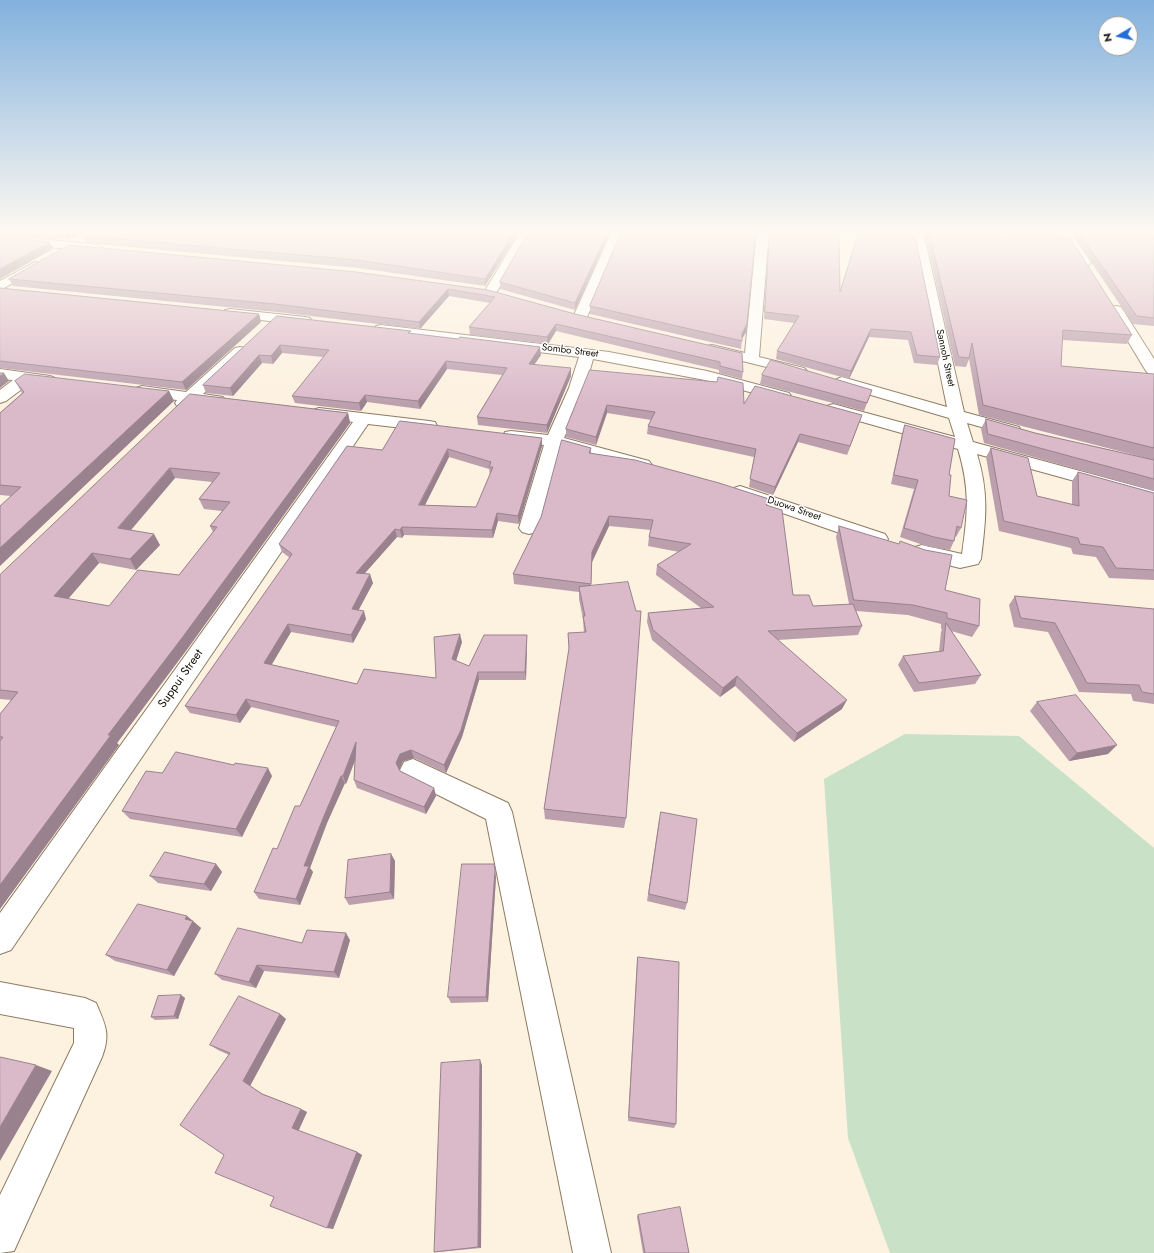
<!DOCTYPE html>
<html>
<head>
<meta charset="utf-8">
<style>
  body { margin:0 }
  #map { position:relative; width:1154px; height:1253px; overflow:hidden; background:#fdf1e0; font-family:Jost,sans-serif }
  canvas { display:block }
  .north { position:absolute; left:1098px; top:16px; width:40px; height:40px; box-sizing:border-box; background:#fff; border:1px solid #a19f9b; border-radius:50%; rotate:261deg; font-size:11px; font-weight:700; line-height:16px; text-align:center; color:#150f06 }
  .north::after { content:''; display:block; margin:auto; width:14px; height:18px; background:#256dd9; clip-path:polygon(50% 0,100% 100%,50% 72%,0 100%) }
</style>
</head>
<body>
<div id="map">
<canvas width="1154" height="1253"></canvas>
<div class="north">N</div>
</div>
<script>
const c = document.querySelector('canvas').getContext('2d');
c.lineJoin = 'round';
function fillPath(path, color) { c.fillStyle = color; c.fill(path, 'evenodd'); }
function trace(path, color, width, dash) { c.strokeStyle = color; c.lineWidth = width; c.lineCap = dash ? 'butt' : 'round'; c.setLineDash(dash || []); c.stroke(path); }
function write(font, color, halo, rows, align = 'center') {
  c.font = font + ' Jost,sans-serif'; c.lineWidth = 3; c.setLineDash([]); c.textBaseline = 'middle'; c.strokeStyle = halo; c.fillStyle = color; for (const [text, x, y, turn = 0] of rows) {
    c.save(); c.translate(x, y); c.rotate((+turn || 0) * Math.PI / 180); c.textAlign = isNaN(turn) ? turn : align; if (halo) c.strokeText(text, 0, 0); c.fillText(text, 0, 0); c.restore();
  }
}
fillPath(new Path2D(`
  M905 734 1019 736 1154 848V1253H890L848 1138 824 779Z`), '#c9e1c6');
const minor = new Path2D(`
  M521 231H532L495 295H485L484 292Z
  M612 231H624L587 317 585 320H575L573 317Z
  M757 231H769L759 357 804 368 807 371 804 374H794L707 352 705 349 707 346 712 345 745 353Z
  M911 231H923L964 412 1019 427 1021 431 1019 435 1013 436 967 423 973 442 1154 491V503L977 454C989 493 986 519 981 559L978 564 960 568 915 557 912 552 915 547 922 545 962 554C968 513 970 489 958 449L827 412 825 409 827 406 833 404 955 437 949 418 837 385 834 382 837 379 842 377 947 407Z
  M1059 231H1069L1091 262 1089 265H1081Z
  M0 235 98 245 104 249 98 253 0 241Z
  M35 262 39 263 41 266 39 269 0 290V281Z
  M1116 306 1121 307 1154 359V376L1149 374 1146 371 1109 310 1111 307Z
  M230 309 305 317 310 318 312 321 310 324 305 325 225 316 223 313 225 310Z
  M381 325 609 352 707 371 789 393 791 396 789 399 783 401 705 380 593 359 585 388 564 438 649 461 652 465 649 469 643 470 561 448 539 528 536 532 529 534 522 532 519 528 544 445 505 440 503 436 505 432 511 431 548 435 569 388 579 357 376 332 374 329 376 326Z
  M240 347 245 348 247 351 245 354 203 394 223 397 225 400 223 403 217 405 193 402C188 407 185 408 177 406L175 403 177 400 142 396 136 394 134 391 136 388 142 386 186 392 235 348Z
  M0 369 50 376 55 378 58 381 55 384 50 386 30 383 6 401 0 403V390L13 380 0 379Z
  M319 408 429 421 435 422 437 426 435 430 429 431 368 424 11 950 0 954V913L353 422 313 416 311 413 313 410Z
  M740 486 885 534 888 539 885 544 878 546 871 544 734 496 731 492 734 488Z
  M413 759 508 803 512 812 611 1253H573L486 819 404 778 400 770 404 762Z
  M0 982 85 998 96 1003C105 1024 111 1034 102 1057L14 1251 0 1253V1195L74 1043V1028L0 1014Z`);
trace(minor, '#8d7c62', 2);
fillPath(minor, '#fff');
fillPath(new Path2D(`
  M0 231H87L68 240 0 234Z
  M91 231H520L485 286 358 268 86 243 83 236Z
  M529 231H611L575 310 500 289V282Z
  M622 231H758H756L746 332 742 339 741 349 590 314V306Z
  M769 231H839L840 292 859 231 940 357 937 365 914 363 908 340 869 337 849 379 776 359 777 351 794 323 764 319 770 231Z
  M926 231H929L1132 335 1127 344 1062 340 1061 366 1154 374V460L979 415 969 359 966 367 955 366 925 234Z
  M982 231H1063L1060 236Z
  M1070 231H1154V326L1133 324Z
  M69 245 488 290 575 314 742 353 743 372 742 379 719 373V370L556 331 548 344 470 335 469 327 490 303 449 296 420 329 277 312 13 286 9 279Z
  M0 288 259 314 261 322 186 390 0 368Z
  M277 316 411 334 541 355 534 365 571 368V376L547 433 478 425 477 417 502 375 447 369 420 409 367 402 361 411 295 403 292 396 323 357 282 353 273 364 262 363 233 396 206 393 203 385Z
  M590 370 744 404 859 423 847 455 798 442 773 495 749 487 754 457 647 434 648 426 651 420 607 413 596 445 566 437V429Z
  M762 375 869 398 864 411 760 384Z
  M15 381 169 391 174 401 11 496 0 495V413L22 393Z
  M190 394 348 413 350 423 188 648 117 743 119 745 0 909V714L11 700 0 699V575ZM175 478 212 482 199 499 204 509 222 511 210 526 213 532 179 575 109 606 68 599 99 563 136 570 160 545 131 530Z
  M986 419 1035 433 1154 460V491L984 443 981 429Z
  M905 425 949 475V496L961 528 956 537 955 536 954 541 950 550 929 547 900 537 914 489 891 484 902 434Z
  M542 446 519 524 498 521 493 538 404 535 402 538 397 537 364 574 373 583 358 610 366 619 353 643 291 632 271 665 357 684 436 678 462 642 456 661 469 666 527 643 526 680H479L462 737 446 773 414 758 403 761 399 769 400 771 434 788 436 796 426 814 357 788 354 780 355 761 346 784 345 783 327 823 310 868 313 872 300 905 259 899 254 892 300 806 336 727 251 707 240 723 190 713 185 706 290 558 282 552 279 544 382 450ZM449 457 489 469 490 475 476 507 425 505Z
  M591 448V453L769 499 767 506 793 595 813 606 849 604 836 537 839 526 945 590 979 626 972 637 951 631 981 675 975 684 914 692 898 665 903 656 939 652 941 632 942 629H941V624L908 615 856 611 862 626 858 635 778 640 842 709 794 742 735 686 720 697 652 640 647 622 648 613 701 608 656 575 657 565 679 552 648 546 649 537 651 530 609 526 592 562 591 585 626 818 624 828 545 819 544 809 569 651 568 633H584L583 619 579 599V592L514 584 513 574 541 517Z
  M991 448 1037 496 1072 505V481L1078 472 1154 493V580L1109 578 1096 557 1073 554 1071 548 999 531 986 457Z
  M1015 596 1154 609V704L1133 701 1131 694 1079 692 1048 632 1014 627 1009 605Z
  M1037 702 1108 754 1069 761 1030 711Z
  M162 773 272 776 242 837 130 819 122 811Z
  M659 820 687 903 685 910 647 901Z
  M391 854 395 861 394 899 349 905 345 898Z
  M216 864 222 872 211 891 158 883 150 876Z
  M496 877 488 1002 451 1003 448 997Z
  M187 916 201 928 174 976 115 961 106 955Z
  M350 940 339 978 264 971 256 988 222 980 215 974 302 943Z
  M638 957 676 1124 674 1128 628 1121 637 963Z
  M181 995 185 998 178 1019 155 1020 151 1017Z
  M280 1014 286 1019 250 1086 263 1094 301 1109 307 1112 298 1131 357 1152 362 1155 333 1229 274 1197 224 1155 229 1055 218 1050 210 1045Z
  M482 1065 481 1248 438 1252H434Z
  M638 1215 689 1253H643L637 1217Z`), '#bb9fad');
fillPath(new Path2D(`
  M70 231H87L68 240 64 233Z
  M515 231H520L485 286V279Z
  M608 231H611L575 310V303Z
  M50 242 53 249 0 279V269Z
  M448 289 449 296 420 329 419 322Z
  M259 314 261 322 186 390 182 382Z
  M556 324V331L548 344 547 337Z
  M747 324 746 332 740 342 742 334Z
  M871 329 869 337 849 379 851 371Z
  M280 345 282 353 273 364 271 356Z
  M540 347 541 355 529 372V364Z
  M259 355 262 363 233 396 230 388Z
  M446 361 447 369 420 409 418 401Z
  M571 368V376L547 433V425Z
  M4 373 9 381 0 388V376Z
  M169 391 174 401 0 566V548Z
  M365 395 367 402 361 411 359 403Z
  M607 405V413L596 445V437Z
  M348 413 350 423 188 648 117 743 119 745 0 909V885L108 735Z
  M862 415 847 455 850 446Z
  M800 434 798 442 773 495 775 487Z
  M542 438V446L519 524 518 516Z
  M448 449 449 457 421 513 419 505Z
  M170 468 175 478 124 538 118 528Z
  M497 513 498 521 493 538 492 530Z
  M609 516V526L592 562 591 594 592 552Z
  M402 527 404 535 402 538 400 530Z
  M395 529 397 537 358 581 356 573Z
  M154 534 160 545 136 570 130 559Z
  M92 553 99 563 61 607 54 596Z
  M370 574 373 583 355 617 352 609Z
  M364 611 366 619 353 643 351 635Z
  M288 624 291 632 268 671 264 663Z
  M460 634 462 642 454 667 452 659Z
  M527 635V643L526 680 525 672Z
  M478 672 479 680 462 737 446 773 444 765Z
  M737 676 735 686 720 697 723 688Z
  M246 699 251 707 240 723 236 715Z
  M847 700 842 709 794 742 797 733Z
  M356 742 359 749 346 784 343 776Z
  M1117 745 1108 754 1069 761 1077 753Z
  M411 750 414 758 403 761 399 771 396 763 400 754Z
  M268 768 272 776 242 837 236 829Z
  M341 776 345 783 327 823 310 868 313 872 300 905 296 899 304 866 324 816Z
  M434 788 436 796 426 814 424 807Z
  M391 854 395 861 394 899 390 892Z
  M216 864 222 872 211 891 204 884Z
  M495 870 496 877 488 1002 486 997Z
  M187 916 201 928 174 976 167 970 185 919Z
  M346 933 350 940 339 978 334 972Z
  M257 965 264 971 256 988 249 982Z
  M181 995 185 998 178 1019 174 1016Z
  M280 1014 286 1019 250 1086 243 1081Z
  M480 1060 482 1065 481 1248 478 1247Z
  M36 1065 52 1071 0 1161V1127Z
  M301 1109 307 1112 298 1132 292 1128Z
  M357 1152 362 1155 333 1229 327 1228Z`), '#99828d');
const building = new Path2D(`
  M36 231H70L64 233Z
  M91 231H515L485 279 357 260 83 236Z
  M529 231H608L575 303 500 282Z
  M622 231H756L747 324 742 334V341L590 306Z
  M770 231H839L840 292 859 231H914L940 357 917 355 911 332 871 329 851 371 777 351 799 316 765 312Z
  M929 231H976L1070 238 1132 335 1063 330 1061 366 1154 374V448L983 405 972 343 969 358 959 357Z
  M1078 231H1154V318L1137 316Z
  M0 236 50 242 0 269Z
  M69 245 356 272 488 290 575 314 742 353 743 372 720 366V362L556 324 547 337 469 327 495 297 448 289 419 322 275 304 9 279Z
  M0 288 259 314 182 382 0 361Z
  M277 316 411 331 408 333 458 339 460 337 540 347 529 364 571 368 547 425 477 417 507 368 446 361 418 401 365 395 359 403 292 396 329 350 280 345 271 356 259 355 230 388 203 385Z
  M771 360 872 390 867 403 762 375Z
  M590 370 717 382 718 377 743 383 744 404 755 386 862 415 850 446 800 434 775 487 750 479 756 449 648 426 655 412 607 405 596 437 566 429Z
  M0 373H4L0 376Z
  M25 374 169 391 0 548V506L21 487 0 485V413L24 392 15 381Z
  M190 394 348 413 182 638 108 735H111L0 885V741L3 737H0V714L18 692 0 690V575ZM170 468 220 473 199 499 230 502 210 526 217 527 179 575 138 570 109 606 54 596 92 553 130 559 154 534 118 528Z
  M986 419 1035 433 1154 460V479L988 434Z
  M400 421 542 438 518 516 497 513 492 530 402 527 400 530 395 529 356 573 370 574 352 609 364 611 351 635 288 624 264 663 357 684 364 669 436 678 434 637 460 634 452 659 469 666 484 635H527L525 672H478L461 730 444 765 411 750 400 754 396 763 400 771 434 788 424 807 354 780 356 742 343 776H341L324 816 304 866H309L296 899 254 892 273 848 277 849 295 806H300L339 721 246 699 236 715 185 706 292 554 279 544 347 446 382 450ZM448 449 491 462 489 467H493L476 507 419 505Z
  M905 425 955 439 949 475H951L949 496 967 500 961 528 957 526 954 541 934 537 904 528 918 480 894 475Z
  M562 440 591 448 589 453 635 460 719 483 769 499 766 505 782 510 793 595H809L813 606 853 604 862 626 768 631 847 700 797 733 737 676 723 688 653 630 648 613 714 607 657 565 691 544 649 537 653 520 609 516 592 552 591 584 513 574 541 517Z
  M991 448 1028 458 1037 496 1079 506 1078 472 1154 493V570L1116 568 1103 547 1080 544 1078 538 1004 521Z
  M839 526 899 544 900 541 925 550 952 555 945 590 980 599 979 626 947 618V613L913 605 854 600Z
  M628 582 636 611H641L626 818 544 809 569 648 568 633 586 632 583 616H585L579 587Z
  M1015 596 1154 609V694L1142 692 1139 685 1087 683 1055 623 1021 618Z
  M946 623 981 675 919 683 903 656 943 651Z
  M1076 695 1117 745 1077 753 1037 702Z
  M176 752 234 765 235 763 268 768 236 829 122 811 146 771 162 773Z
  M661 812 697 819 687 903 649 894Z
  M165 852 216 864 204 884 150 876Z
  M391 854 390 892 345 898 348 860Z
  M462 864H494L495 870 486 997H448Z
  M138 904 187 916 185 919 193 921 167 970 106 955Z
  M238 928 302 943 307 930 346 933 334 972 257 965 249 982 215 974Z
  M638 957 679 962 676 1124 629 1117Z
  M181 995 174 1016 151 1017 158 996Z
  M239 996 280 1014 243 1081 262 1094 301 1109 292 1128 357 1152 327 1228 270 1206 274 1197 215 1173 224 1155 180 1125 230 1053 210 1045Z
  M0 1057 36 1065 0 1127Z
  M480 1060 478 1247 434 1252 441 1063Z
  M680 1207 689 1253H645L638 1215Z`);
fillPath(building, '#dab9c9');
trace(building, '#99828d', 1);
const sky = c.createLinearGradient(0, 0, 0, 406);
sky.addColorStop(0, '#82b1de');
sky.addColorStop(0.57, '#fef9f1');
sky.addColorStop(1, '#fef9f100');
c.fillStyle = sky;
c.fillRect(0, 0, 1154, 406);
write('10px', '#150f06', '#fff', [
  ["Sombo Street",570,351,7],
  ["Sannoh Street",945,358,78],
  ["Duowa Street",794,509,19]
]);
write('12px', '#150f06', '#fff', [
  ["Suppui Street",181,679,-55]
]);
</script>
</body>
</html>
